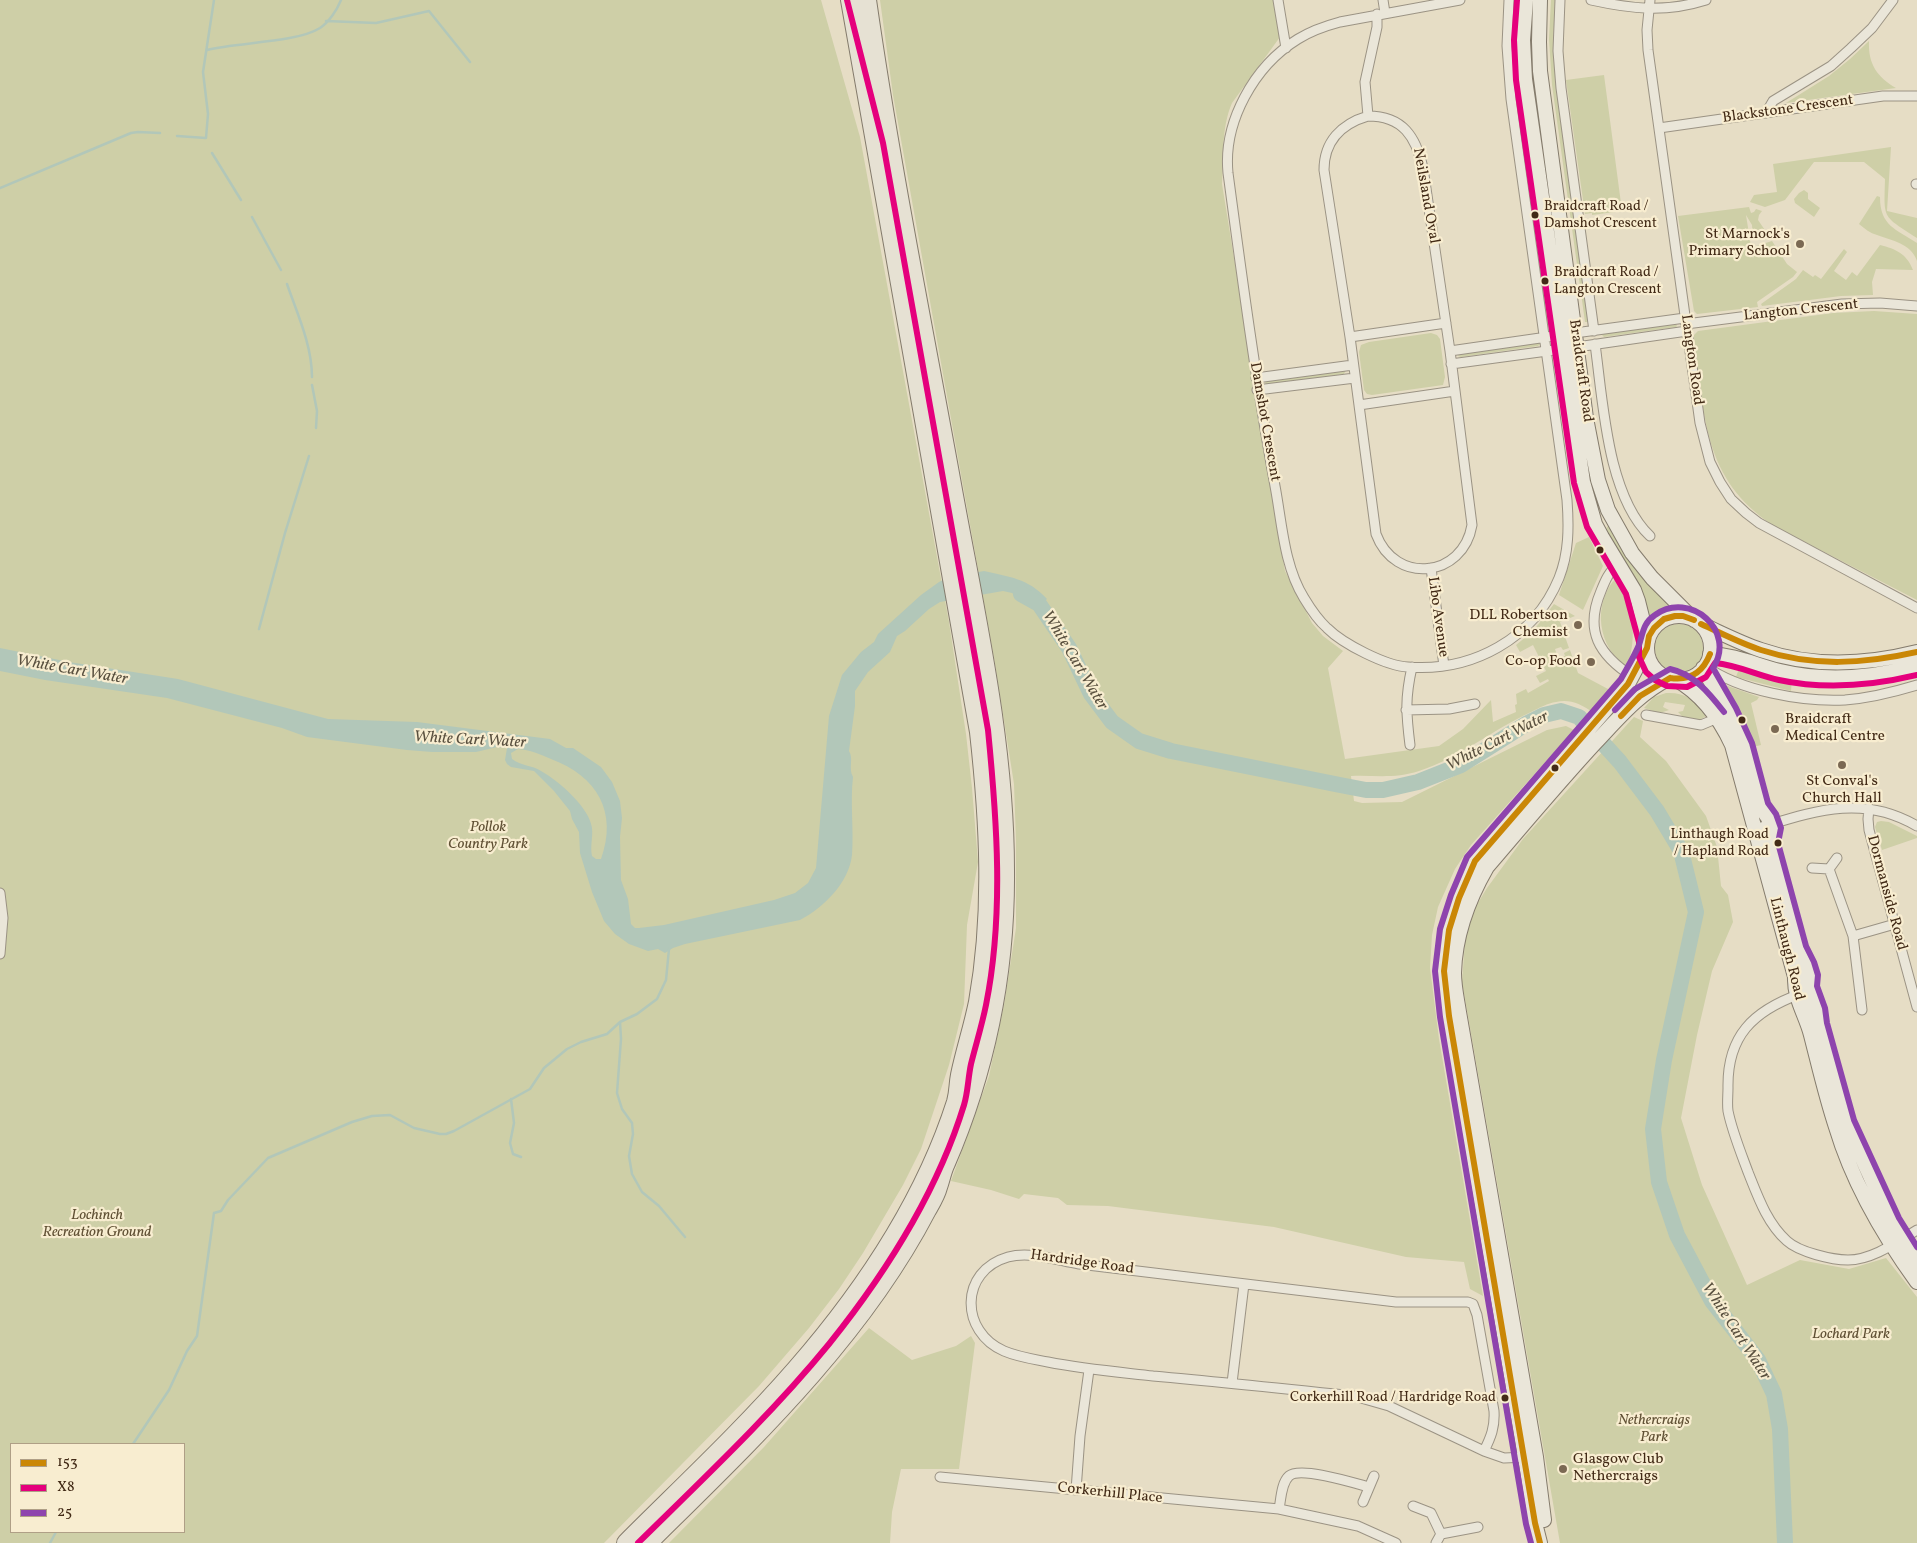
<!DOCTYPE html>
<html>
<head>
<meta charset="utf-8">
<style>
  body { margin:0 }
  #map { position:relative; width:1917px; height:1543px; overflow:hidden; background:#e6ddc5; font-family:Vollkorn,serif }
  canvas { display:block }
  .legend { position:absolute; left:10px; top:1443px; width:175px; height:90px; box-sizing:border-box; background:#f8edd0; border:1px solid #af9f86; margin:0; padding:6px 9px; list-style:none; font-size:15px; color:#422a16 }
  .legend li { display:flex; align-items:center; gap:10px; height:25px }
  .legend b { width:25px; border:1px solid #af9f86 }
</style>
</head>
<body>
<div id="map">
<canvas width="1917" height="1543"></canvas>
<ul class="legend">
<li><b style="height:6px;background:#ca8706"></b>153</li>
<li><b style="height:6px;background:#e5007d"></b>X8</li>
<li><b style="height:6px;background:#8e44ad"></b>25</li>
</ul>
</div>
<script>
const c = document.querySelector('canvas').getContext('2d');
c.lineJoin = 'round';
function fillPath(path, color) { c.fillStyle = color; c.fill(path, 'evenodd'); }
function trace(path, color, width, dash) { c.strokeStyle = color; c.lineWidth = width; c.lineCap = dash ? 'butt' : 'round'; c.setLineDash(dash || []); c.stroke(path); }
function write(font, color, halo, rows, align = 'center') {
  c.font = font + ' Vollkorn,serif'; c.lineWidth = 4.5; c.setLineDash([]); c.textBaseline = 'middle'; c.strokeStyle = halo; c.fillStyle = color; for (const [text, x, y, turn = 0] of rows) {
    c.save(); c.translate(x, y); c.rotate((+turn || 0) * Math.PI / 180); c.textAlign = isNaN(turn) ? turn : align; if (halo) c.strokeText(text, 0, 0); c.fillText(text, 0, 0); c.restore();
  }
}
fillPath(new Path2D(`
  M0 0H821L860 137 949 622 966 734 972 788 978 862 967 925 964 1004 949 1065 921 1149 903 1185 863 1253 839 1289 809 1328 759 1386 604 1543H0ZM11 1444H184V1532H11Z
  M880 0H1275L1280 37 1232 103C1221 128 1224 157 1222 184L1285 571 1312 623 1323 636 1343 651 1328 668 1345 759 1439 746 1463 729 1491 700 1493 722 1516 712 1515 705 1517 704 1516 694 1526 689 1528 693 1549 681 1548 679 1540 683 1536 676 1546 671 1533 645 1520 652 1516 645 1533 631 1554 604 1575 616 1560 622 1569 648 1563 650 1561 647 1555 649 1558 658 1565 656 1564 653 1570 650 1578 673 1608 689 1610 692 1592 712C1581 704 1570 699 1556 702 1548 703 1539 708 1531 712 1492 730 1461 757 1419 771 1395 779 1375 775 1351 776L1354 801 1362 803 1402 802 1547 730 1566 726 1574 730 1471 845 1455 869 1438 907 1432 935 1430 968 1439 1039 1483 1296 1470 1289 1464 1262 1406 1257 1274 1227 1108 1206 1067 1205 1058 1198 1024 1194 1019 1199 991 1190 951 1181 989 1076 1004 1005 1016 928V841L1014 784 995 664 893 95Z
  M1513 0H1516L1515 48 1517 82 1551 327 1547 328 1515 94 1511 48Z
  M1531 0H1536L1558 233 1561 290 1531 78 1529 36Z
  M1551 0H1555L1553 49 1556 84 1589 322H1585L1552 85 1549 39Z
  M1869 41C1868 64 1877 77 1896 88L1786 103 1829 76 1850 59Z
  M1604 75 1622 211 1592 215V213L1585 214 1566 80Z
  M1891 147 1887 211 1917 218V238C1882 215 1884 220 1885 179L1864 162H1814L1785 200 1765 207 1750 202 1754 195 1777 192 1773 164Z
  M1804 190 1808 193V199L1820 208 1814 217 1795 203 1794 199 1799 193Z
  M1877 196 1880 197C1880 226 1896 229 1917 243V261C1911 243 1892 241 1877 235 1870 233 1865 229 1859 224Z
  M1749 207 1751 213 1754 212 1756 209 1762 211 1759 215 1758 220 1769 236 1753 240 1752 225 1746 215 1753 259 1756 246 1772 241 1787 264 1797 272 1793 277 1757 302 1758 307 1697 314 1694 311 1678 216Z
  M1880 245C1896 249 1907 254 1913 270L1876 269 1872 282 1873 295 1841 296 1762 306 1761 304 1796 279 1803 270 1813 277 1815 275 1821 279 1844 249 1847 252 1834 271 1846 280 1852 272 1857 276Z
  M1874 311 1917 314V600L1774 526C1702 479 1705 415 1694 339V335L1698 331 1833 313Z
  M1676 324 1677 326 1676 327 1604 337 1602 335 1603 333Z
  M1431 333 1437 335 1440 339 1445 377 1443 385 1372 395 1367 394 1364 390 1359 352 1361 345 1369 342Z
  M1539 342 1540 344 1538 346 1461 357 1458 356 1460 353Z
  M1346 370 1344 374 1267 385 1265 383 1267 380Z
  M1610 525 1672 607 1652 617H1649L1645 601 1606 530 1607 527Z
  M1589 537 1603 566 1583 610 1559 595 1576 543Z
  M1615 579C1633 607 1638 635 1627 667 1598 648 1592 605 1615 579Z
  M1655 648a24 24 0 1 1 48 0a24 24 0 1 1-48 0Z
  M1741 663 1792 678 1791 691 1736 677Z
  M1725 685 1759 697 1757 700 1751 703 1761 745 1753 747 1742 719 1726 691Z
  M1666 693C1684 692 1698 700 1706 716L1700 720 1683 717 1678 712 1683 711 1685 705 1665 702 1663 707 1669 710 1663 712H1656L1644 708 1654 697Z
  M1634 717 1643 721 1640 737 1666 761 1706 816 1717 847 1721 886 1728 895 1733 922 1712 971 1697 1035 1681 1118 1702 1185 1747 1285 1800 1260 1849 1269 1886 1258 1917 1297V1543H1560L1462 982 1465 941 1473 911 1487 888 1523 839Z
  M1881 821 1889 822 1917 836V838L1882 850 1875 827 1877 822Z
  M869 1328 912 1360 956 1346 971 1336 975 1343 959 1469H901L892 1512 890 1543H669L764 1447Z`), '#cecfa7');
fillPath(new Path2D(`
  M984 571C1009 577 1028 578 1047 599L1035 610 1012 593 1003 591 940 602 929 609 905 631 897 636 890 652 868 672 855 691V706L849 751C854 759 848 768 853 777 850 803 854 829 852 855 849 883 823 908 800 920L685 944 673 948 665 953 658 949 648 951 629 944 615 934 604 921 592 892 580 853 579 832 572 819 570 811 554 791 534 771 511 767 507 764 505 760 507 748 497 747 476 752H432L407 750 307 737 282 728 167 698 45 680 0 671V648L69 662 178 679 328 719 417 722 550 739 566 748H573L601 767 612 782 620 801 622 818 620 837 621 880 628 899 631 924 635 928H639L664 925 774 900 795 893 808 883 816 868 829 716 842 675 861 652 874 642 878 634 921 595 939 582 947 578ZM518 749C530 750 540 754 551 759 597 776 618 812 601 859H596L592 856C590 846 593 838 592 828 590 808 558 780 541 771 532 765 521 766 512 759L511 753Z`), '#b2c7b9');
trace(new Path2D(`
  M326 21 376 23 429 11 470 62
  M207 50C237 42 296 43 320 28 329 22 337 10 341 0
  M177 136 206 138 208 114 203 72 214 0
  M212 153 241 200
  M0 188 131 133 138 132 160 133
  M252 217 281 270
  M287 284C297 313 312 345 312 377
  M312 385 317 411 316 428
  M259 629 285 533 309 456
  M620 1022 621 1039 617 1093 622 1109 632 1123 633 1134 629 1156 632 1174 642 1192 659 1206 685 1237
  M511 1099 514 1123 510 1143 513 1154 521 1157
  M133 1444 169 1390 187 1351 197 1336 214 1213 221 1211 228 1200 268 1158 352 1122 372 1116 390 1115 414 1128 440 1134H446L454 1131 530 1089 544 1068 567 1049 581 1042 607 1034 620 1022 637 1014 657 999 666 980 669 949
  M50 1543 56 1532`), '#b2c7b9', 2.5);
trace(new Path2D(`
  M1021 594 1039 604 1069 648 1091 694 1112 722 1139 741 1171 751 1340 785 1366 790H1383L1418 782 1461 765 1526 724 1544 715 1561 711 1579 717 1620 762 1657 811 1681 851 1696 912 1664 1060 1653 1129 1659 1182 1677 1235 1712 1301 1758 1360 1774 1394 1780 1429 1785 1543`), '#b2c7b9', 16);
const street = new Path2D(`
  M1278 0 1286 48
  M1383 0 1385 13
  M1460 0 1340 22C1325 26 1311 31 1298 39 1254 66 1223 122 1228 173 1242 278 1256 382 1275 486 1282 523 1284 566 1304 598 1310 608 1318 620 1327 628 1343 644 1386 666 1408 667 1472 672 1534 639 1559 578 1569 553 1569 527 1567 500L1511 99 1507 46 1509 0
  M1560 0 1558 51 1561 88 1594 331
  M1591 0C1632 9 1665 13 1706 0
  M1650 0 1647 30 1648 50 1700 423 1710 462 1720 482 1731 499 1746 513 1759 523 1917 608
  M1766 113 1773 101 1831 66 1851 48 1872 28 1893 0
  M1368 116C1403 116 1416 137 1423 168L1450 351 1472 525C1463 578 1395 585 1376 534L1350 337 1324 170C1324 142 1341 124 1368 116Z
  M1368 116 1365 82 1377 27V14
  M1659 128 1883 96H1917
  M1916 184H1917
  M1686 324 1842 304 1880 303 1917 306
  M1575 333 1685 318
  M1350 337 1446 323
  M1595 344C1603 401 1607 495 1650 536
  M1577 347 1687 331
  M1450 351 1561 335
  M1451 364 1562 349
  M1256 378 1353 365
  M1257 390 1355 378
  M1359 405 1455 391
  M1618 565C1609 571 1605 581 1601 591 1584 631 1599 655 1633 677
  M1431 568 1444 666
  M1705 666C1740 691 1802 702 1845 700 1870 698 1894 692 1917 685
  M1406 710 1449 709 1475 704
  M1646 715 1701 725 1720 717
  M1410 745C1406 713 1405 698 1412 667
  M1869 808 1868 819 1869 830 1917 1007
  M1755 829C1812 812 1861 793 1917 826
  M1812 868 1829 869 1837 858
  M1829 869 1853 936 1862 1010
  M0 893 3 918 0 954
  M1853 936 1895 924
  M1800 994C1753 1011 1727 1036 1728 1088 1728 1095 1727 1104 1728 1111 1732 1131 1741 1153 1748 1172 1758 1197 1767 1223 1787 1241 1799 1252 1832 1260 1848 1260 1872 1260 1897 1242 1917 1230
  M1232 1383 1244 1284
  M1484 1451C1491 1437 1495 1427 1494 1411L1477 1315 1473 1304 1468 1302H1396L1079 1264C1056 1260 1030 1251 1008 1257 959 1271 960 1332 1004 1351 1018 1357 1033 1359 1048 1362 1083 1369 1118 1372 1153 1376 1220 1382 1287 1389 1354 1396L1389 1406 1484 1451 1504 1458 1528 1457
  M940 1477 1279 1509 1358 1526 1396 1543
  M1076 1490 1080 1436 1089 1370
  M1363 1502 1374 1476
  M1413 1506 1431 1513 1441 1534
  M1279 1509C1281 1500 1281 1483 1289 1476 1300 1466 1354 1483 1369 1487
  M1436 1543 1441 1534 1478 1527`);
const secondary = new Path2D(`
  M1526 0 1523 40 1525 79 1583 482 1595 524 1602 537 1634 590 1638 601 1648 641
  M1540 0 1539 42 1540 71 1586 418 1598 480 1608 510 1632 553 1652 578 1694 620
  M1647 648a32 32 0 1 1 64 0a32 32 0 1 1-64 0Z
  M1701 624C1721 633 1740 643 1761 650 1813 668 1865 665 1917 652
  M1710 654C1735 655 1756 665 1780 671 1826 682 1872 678 1917 666
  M1703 668 1728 712 1744 746 1760 807 1768 818 1772 830 1769 843 1798 949 1806 964 1809 976 1808 987 1817 1010 1818 1025 1846 1123 1891 1222 1917 1264
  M1675 679C1702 694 1719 717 1732 745L1795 977C1794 999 1806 1015 1811 1035 1819 1066 1826 1097 1836 1127 1853 1184 1883 1235 1917 1282
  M1544 1520 1536 1457 1459 1012C1457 999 1454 986 1454 973 1455 935 1468 900 1487 867 1523 825 1558 783 1595 743 1619 718 1639 693 1670 678
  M1540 1543 1535 1523 1525 1457 1449 1016 1444 971 1449 930 1459 898 1475 861 1628 684 1647 648`);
const highway = new Path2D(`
  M626 1543C683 1486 743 1430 796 1369 864 1291 924 1202 956 1102 959 1091 958 1085 960 1075 965 1051 973 1027 978 1002 994 912 989 822 979 732L850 0
  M648 1543C750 1442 860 1339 927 1210 931 1203 936 1195 938 1187 941 1179 942 1171 946 1163 986 1070 1006 971 1005 870 1005 738 974 608 951 479 922 320 890 161 867 0`);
trace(street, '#9b9384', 11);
trace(secondary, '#847b6c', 16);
trace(highway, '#847b6c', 20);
trace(street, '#eae6d9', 9);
trace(secondary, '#eae6d9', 14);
trace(highway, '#e6e1d3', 18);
trace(new Path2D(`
  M1701 624C1721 633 1740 643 1761 650 1813 667 1864 664 1917 652
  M1670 678C1690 681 1703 672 1710 654
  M1621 716 1640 696 1670 678
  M1540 1543 1535 1523 1449 1016 1444 971 1449 930 1459 898 1475 861 1628 684 1647 648 1649 636 1654 628 1664 619 1675 616H1683L1694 620`), '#ca8706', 6);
trace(new Path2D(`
  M1517 0 1514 40 1516 80 1574 483 1587 527 1626 594 1639 642V657L1646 672 1655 680 1667 686 1687 687 1706 677 1715 663C1737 665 1757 675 1779 680 1825 690 1871 686 1917 675
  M638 1543C704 1478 771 1415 829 1344 886 1273 937 1193 964 1105 968 1092 968 1078 971 1064 976 1044 982 1025 986 1005 1004 915 997 821 988 730L883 143 847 0`), '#e5007d', 6);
trace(new Path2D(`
  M1615 710 1635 689 1670 669C1694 674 1709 693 1724 712
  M1531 1543 1526 1524 1440 1017 1435 971 1440 929 1451 895 1467 857 1621 679C1627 668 1634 657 1639 645 1643 633 1643 623 1655 615 1690 590 1737 631 1713 668L1736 708 1752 743 1768 803 1776 814 1781 828 1778 843 1806 946 1814 962 1818 975 1817 986 1825 1008 1827 1023 1854 1120 1899 1218 1917 1247`), '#8e44ad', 6);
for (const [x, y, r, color] of [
  [1535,215,4.5,"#422a16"],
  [1800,244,5,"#7b6953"],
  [1545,281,4.5,"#422a16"],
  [1600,550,4.5,"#422a16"],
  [1578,625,5,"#7b6953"],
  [1591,662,5,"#7b6953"],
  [1742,720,4.5,"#422a16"],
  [1775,729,5,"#7b6953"],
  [1842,765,5,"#7b6953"],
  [1555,768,4.5,"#422a16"],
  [1778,843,4.5,"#422a16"],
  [1505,1398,4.5,"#422a16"],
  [1563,1469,5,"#7b6953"]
]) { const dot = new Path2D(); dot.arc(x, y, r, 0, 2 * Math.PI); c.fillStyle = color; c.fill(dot); trace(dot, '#f8edd0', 2); }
write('14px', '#422a16', '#f8edd0', [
  ["Braidcraft Road /",1544,207],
  ["Damshot Crescent",1544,224],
  ["Braidcraft Road /",1554,273],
  ["Langton Crescent",1554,290],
  ["Linthaugh Road",1769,835,"right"],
  ["/ Hapland Road",1769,852,"right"],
  ["Corkerhill Road / Hardridge Road",1496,1398,"right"]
], 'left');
write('15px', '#422a16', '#f8edd0', [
  ["Blackstone Crescent",1788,110,-8],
  ["Neilsland Oval",1425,196,80],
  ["Langton Crescent",1801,311,-6],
  ["Langton Road",1691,360,82],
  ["Braidcraft Road",1580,371,82],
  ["Damshot Crescent",1264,422,80],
  ["Libo Avenue",1437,617,82],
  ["Dormanside Road",1886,893,75],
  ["Linthaugh Road",1786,949,76],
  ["Hardridge Road",1082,1263,8],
  ["Corkerhill Place",1110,1494,6]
]);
write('15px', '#422a16', '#f8edd0', [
  ["St Marnock's",1790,235],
  ["Primary School",1790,252],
  ["DLL Robertson",1568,616],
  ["Chemist",1568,633],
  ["Co-op Food",1581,662],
  ["Braidcraft",1785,720,"left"],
  ["Medical Centre",1785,737,"left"],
  ["St Conval's",1842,782,"center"],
  ["Church Hall",1842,799,"center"],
  ["Glasgow Club",1573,1460,"left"],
  ["Nethercraigs",1573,1477,"left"]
], 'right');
write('italic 15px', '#605034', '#f8edd0', [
  ["Pollok",488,828],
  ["Country Park",488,845],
  ["Lochinch",97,1216],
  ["Recreation Ground",97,1233],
  ["Lochard Park",1851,1335],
  ["Nethercraigs",1654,1421],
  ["Park",1654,1438]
]);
write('italic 16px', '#584f3e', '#f8edd0', [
  ["White Cart Water",1074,661,59],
  ["White Cart Water",72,671,10],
  ["White Cart Water",470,741,3],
  ["White Cart Water",1498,742,-27],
  ["White Cart Water",1735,1332,57]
]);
</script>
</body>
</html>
